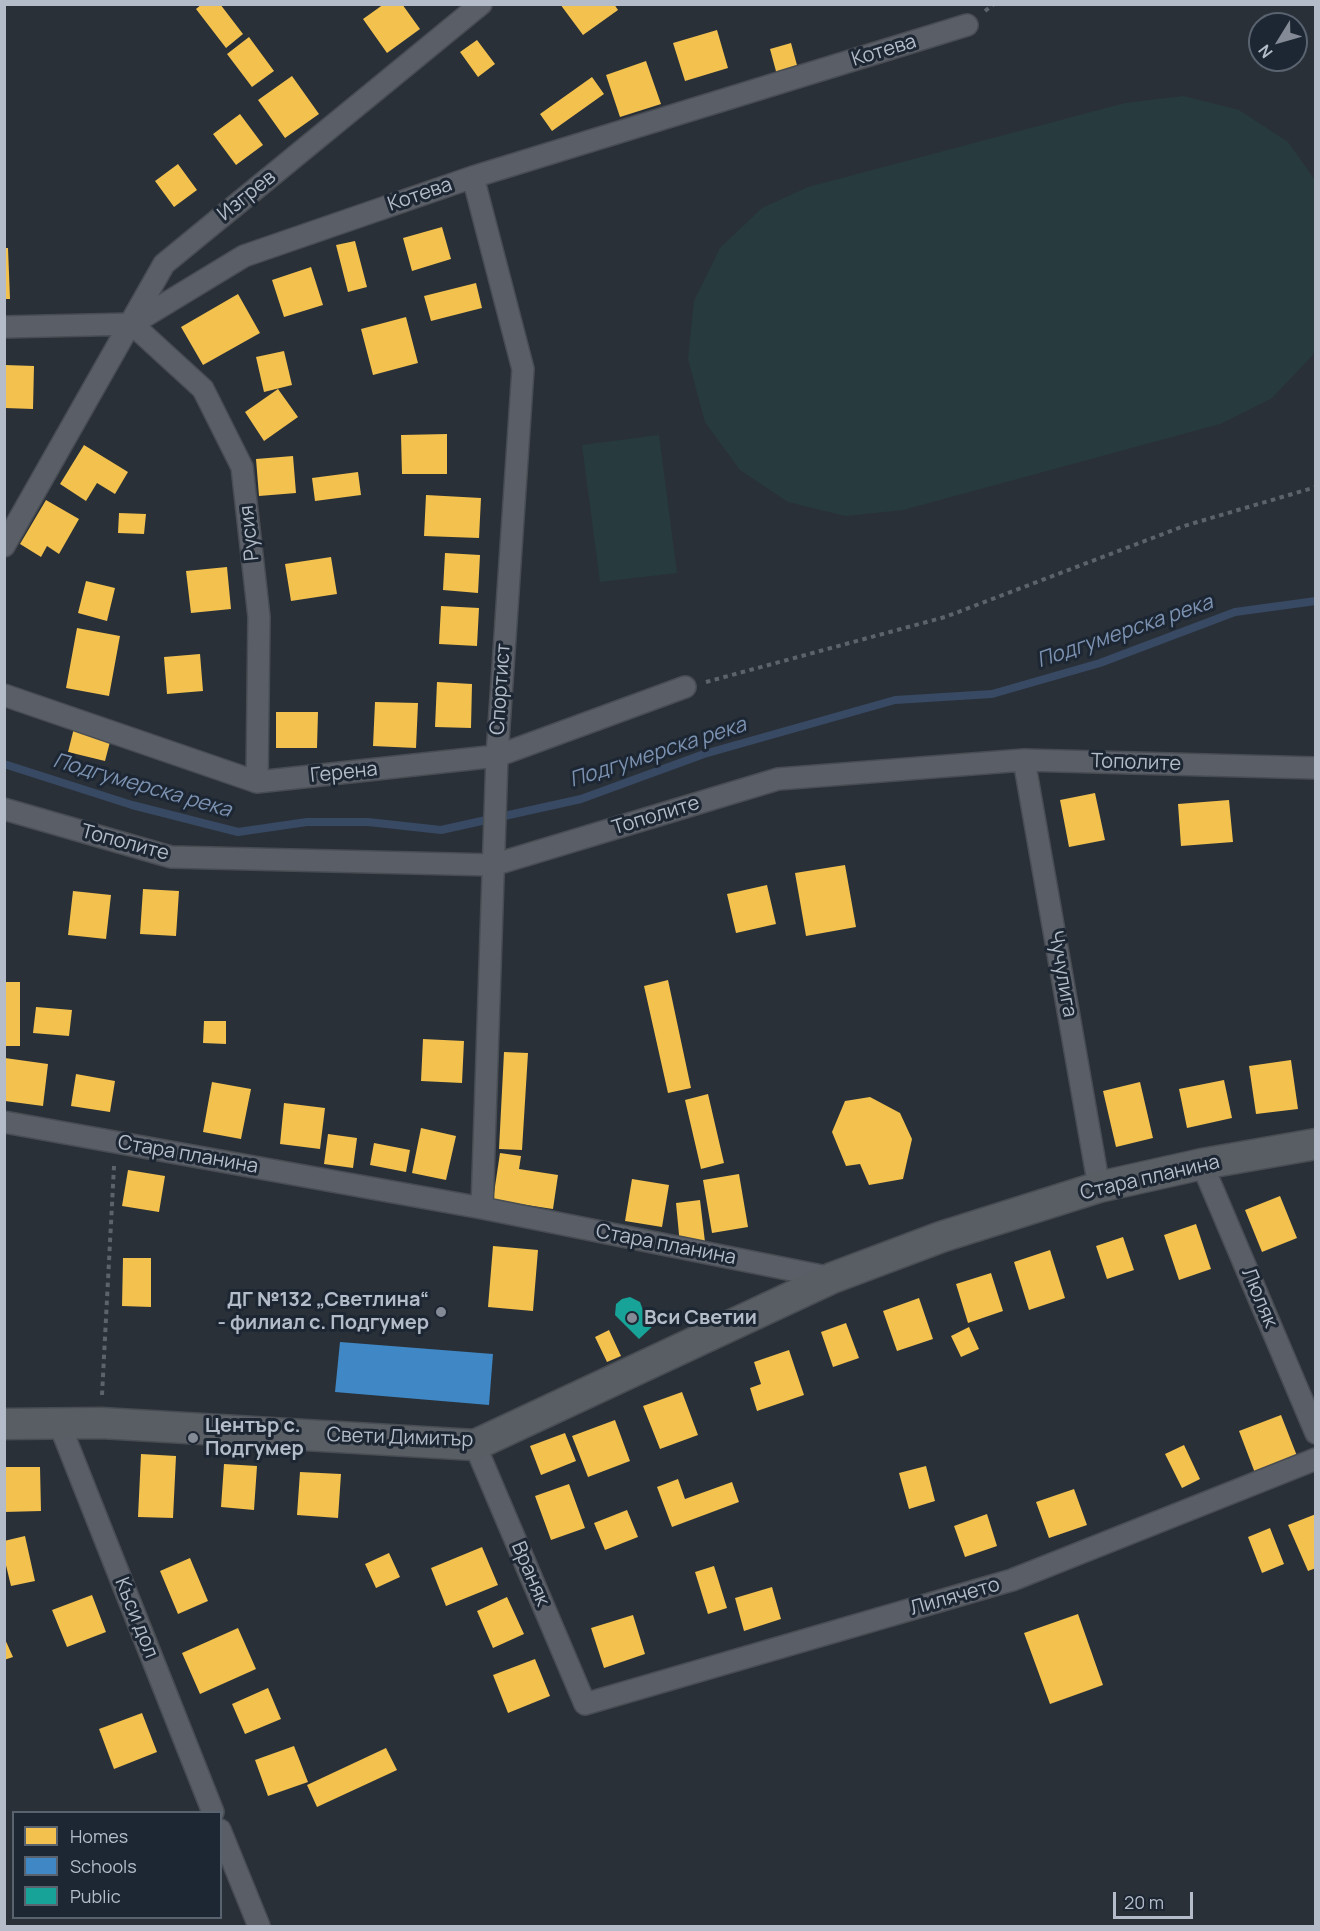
<!DOCTYPE html>
<html>
<head>
<meta charset="utf-8">
<style>
  body { margin:0 }
  #map { position:relative; width:1320px; height:1931px; overflow:hidden; background:#2a3038; font-family:Manrope,sans-serif }
  canvas { display:block }
  .frame { position:absolute; inset:0; border:6px solid #b4bcc9; pointer-events:none }
  .legend { position:absolute; left:12px; top:1811px; width:210px; height:108px; box-sizing:border-box; background:#1d2633; border:2px solid #59626f; margin:0; padding:8px 10px; list-style:none; font-size:18px; color:#b4bcc9 }
  .legend li { display:flex; align-items:center; gap:12px; height:30px }
  .legend b { width:30px; border:2px solid #59626f }
  .north { position:absolute; left:1248px; top:12px; width:60px; height:60px; box-sizing:border-box; background:#1d2633; border:2px solid #59626f; border-radius:50%; rotate:233deg; font-size:16px; font-weight:700; line-height:24px; text-align:center; color:#b4bcc9 }
  .north::after { content:''; display:block; margin:auto; width:21px; height:27px; background:#848b96; clip-path:polygon(50% 0,100% 100%,50% 72%,0 100%) }
  .scale { position:absolute; left:1113px; top:1892px; width:80px; height:27px; box-sizing:border-box; border:3px solid #b4bcc9; border-top:0; padding-left:8px; font-size:18px; line-height:21px; white-space:nowrap; color:#b4bcc9; -webkit-text-stroke:4px #1d2633; paint-order:stroke }
</style>
</head>
<body>
<div id="map">
<canvas width="1320" height="1931"></canvas>
<div class="frame"></div>
<ul class="legend">
<li><b style="height:16px;background:#f2c14e"></b>Homes</li>
<li><b style="height:16px;background:#3f88c5"></b>Schools</li>
<li><b style="height:16px;background:#17a398"></b>Public</li>
</ul>
<div class="north">N</div>
<div class="scale">20 m</div>
</div>
<script>
const c = document.querySelector('canvas').getContext('2d');
c.lineJoin = 'round';
function fillPath(path, color) { c.fillStyle = color; c.fill(path, 'evenodd'); }
function trace(path, color, width, dash) { c.strokeStyle = color; c.lineWidth = width; c.lineCap = dash ? 'butt' : 'round'; c.setLineDash(dash || []); c.stroke(path); }
function write(font, color, halo, rows, align = 'center') {
  c.font = font + ' Manrope,sans-serif'; c.lineWidth = 6; c.setLineDash([]); c.textBaseline = 'middle'; c.strokeStyle = halo; c.fillStyle = color; for (const [text, x, y, turn = 0] of rows) {
    c.save(); c.translate(x, y); c.rotate((+turn || 0) * Math.PI / 180); c.textAlign = isNaN(turn) ? turn : align; if (halo) c.strokeText(text, 0, 0); c.fillText(text, 0, 0); c.restore();
  }
}
fillPath(new Path2D(`
  M1183 96 1239 110 1288 142 1315 180V348L1312 356 1272 398 1220 424 903 510 845 516 788 502 740 470 705 422 688 359 694 301 720 248 762 208 808 187 1125 103Z
  M659 435 677 573 600 582 582 445Z`), '#273a3e');
fillPath(new Path2D(`
  M202 4H220L243 34 226 48 196 9Z
  M384 4H402L420 29 387 53 363 19Z
  M560 4H614L618 10 583 35Z
  M717 30 728 68 685 81 673 43Z
  M249 37 274 71 252 87 227 54Z
  M477 40 495 64 478 77 460 52Z
  M791 43 798 69 777 75 770 49Z
  M646 61 661 104 620 117 606 75Z
  M292 76 319 114 285 138 258 100Z
  M592 77 604 94 552 131 540 114Z
  M240 114 263 145 236 165 213 134Z
  M178 164 197 190 174 207 155 181Z
  M442 227 451 259 412 271 403 238Z
  M355 241 367 287 348 292 336 245Z
  M4 248H8L10 299H4Z
  M311 267 323 305 284 317 272 280Z
  M476 283 482 308 431 321 424 296Z
  M238 294 260 333 203 365 181 327Z
  M406 317 418 363 373 375 361 329Z
  M284 351 292 385 264 392 256 357Z
  M5 365 34 366 33 409 5 408Z
  M278 389 298 417 264 441 245 412Z
  M447 434V474H402L401 435Z
  M84 445 128 472 115 494 97 483 86 501 60 484Z
  M293 456 296 493 259 496 256 459Z
  M358 472 361 495 315 501 312 478Z
  M426 495 481 498 479 538 424 536Z
  M46 500 79 519 59 554 47 546 41 557 20 544Z
  M119 513 146 514 144 534 118 533Z
  M445 553 480 555 478 593 443 590Z
  M331 557 337 594 291 601 285 564Z
  M227 567 231 609 191 613 186 571Z
  M86 581 115 588 107 621 78 613Z
  M441 606 479 608 477 646 439 644Z
  M77 628 120 636 109 696 66 688Z
  M200 654 203 691 167 694 164 657Z
  M437 682 472 684 471 728 435 727Z
  M375 702 418 703 416 748 373 746Z
  M276 712H318L317 748H276Z
  M74 728 111 738 105 761 68 752Z
  M1095 793 1105 840 1069 847 1060 800Z
  M1229 800 1233 842 1181 846 1178 804Z
  M845 865 856 927 806 936 795 873Z
  M767 885 776 924 736 933 727 894Z
  M143 889 179 891 176 936 140 934Z
  M73 891 111 895 106 939 68 935Z
  M668 980 691 1088 668 1093 644 986Z
  M4 982H20V1046H4Z
  M36 1007 72 1010 69 1036 33 1033Z
  M204 1021H226V1044L203 1043Z
  M423 1039 464 1041 462 1083 421 1081Z
  M504 1052 528 1053 522 1150 499 1149Z
  M5 1058 48 1064 43 1106 5 1101Z
  M1291 1060 1298 1109 1256 1114 1249 1066Z
  M76 1074 115 1081 110 1112 71 1106Z
  M1224 1080 1232 1118 1187 1128 1179 1089Z
  M212 1082 251 1089 241 1139 203 1132Z
  M1140 1082 1153 1138 1116 1147 1103 1091Z
  M708 1094 724 1163 701 1169 685 1100Z
  M870 1097 900 1113 912 1139 903 1179 869 1185 860 1164 846 1166 832 1132 845 1101Z
  M284 1103 325 1108 320 1149 280 1144Z
  M421 1128 456 1136 446 1180 412 1173Z
  M328 1134 357 1138 353 1168 324 1164Z
  M374 1143 410 1150 406 1172 370 1165Z
  M500 1153 521 1156 519 1169 558 1175 553 1209 493 1200Z
  M128 1170 165 1176 159 1212 122 1206Z
  M739 1174 748 1227 712 1233 703 1180Z
  M632 1179 669 1185 662 1227 625 1221Z
  M1280 1196 1297 1238 1262 1252 1245 1210Z
  M700 1200 705 1242 680 1245 676 1203Z
  M1196 1224 1211 1269 1179 1280 1164 1235Z
  M1123 1237 1134 1270 1107 1279 1096 1246Z
  M493 1246 538 1250 533 1311 488 1307Z
  M1050 1250 1065 1298 1029 1310 1014 1262Z
  M123 1258H151V1307L122 1306Z
  M991 1273 1003 1311 968 1323 956 1284Z
  M919 1298 933 1339 897 1351 883 1311Z
  M846 1323 859 1358 833 1367 821 1332Z
  M969 1327 979 1349 961 1357 951 1336Z
  M609 1330 621 1356 607 1362 595 1337Z
  M789 1350 804 1395 757 1411 750 1388 761 1384 754 1362Z
  M682 1392 698 1435 660 1449 643 1406Z
  M1281 1415 1297 1456 1255 1473 1239 1431Z
  M615 1420 630 1461 588 1477 572 1436Z
  M565 1433 576 1461 541 1475 530 1446Z
  M1184 1445 1200 1479 1182 1488 1165 1454Z
  M141 1454 176 1456 173 1518 138 1517Z
  M224 1464 257 1466 254 1510 221 1507Z
  M926 1466 935 1501 909 1509 899 1473Z
  M4 1467H40L41 1511 4 1512Z
  M300 1472 341 1474 338 1518 297 1515Z
  M678 1479 685 1499 732 1482 739 1502 672 1527 657 1487Z
  M569 1484 585 1528 551 1540 535 1496Z
  M1074 1489 1087 1525 1049 1538 1036 1502Z
  M627 1510 638 1537 605 1550 594 1523Z
  M987 1514 997 1546 965 1557 954 1526Z
  M1316 1514V1568L1308 1571 1288 1525Z
  M1270 1528 1284 1564 1262 1573 1248 1537Z
  M25 1536 35 1581 11 1586 4 1557V1541Z
  M482 1547 498 1585 446 1606 431 1568Z
  M389 1553 400 1577 376 1588 365 1564Z
  M190 1558 208 1601 178 1614 160 1571Z
  M714 1566 727 1608 708 1614 695 1572Z
  M772 1587 781 1619 744 1631 735 1598Z
  M92 1595 106 1632 67 1647 52 1610Z
  M507 1597 524 1634 493 1648 477 1611Z
  M1078 1614 1103 1685 1050 1704 1024 1633Z
  M633 1615 645 1654 604 1668 591 1628Z
  M238 1628 256 1669 200 1694 182 1653Z
  M4 1637 13 1657 4 1660Z
  M535 1659 550 1696 508 1713 493 1675Z
  M268 1688 281 1719 245 1734 232 1704Z
  M142 1713 157 1752 114 1769 99 1729Z
  M294 1746 308 1782 268 1796 255 1760Z
  M386 1748 397 1770 317 1807 307 1785Z`), '#f2c14e');
fillPath(new Path2D(`
  M340 1342 493 1354 489 1405 335 1392Z`), '#3f88c5');
fillPath(new Path2D(`
  M630 1297 640 1302 644 1313 654 1325 639 1339 615 1315 616 1304 622 1299Z`), '#17a398');
trace(new Path2D(`
  M4 764 132 805 238 832 307 822H368L441 830 581 799 704 754 895 700 992 694 1100 663 1235 612 1316 601`), '#384963', 8);
const street = new Path2D(`
  M473 177 523 369 497 756 482 1208
  M132 324 244 256 473 177 967 25
  M132 324 203 389 242 467 259 617 257 782
  M4 327 132 324
  M4 546 164 264 481 4
  M4 695 257 782 497 756 685 687
  M1024 760 1099 1187
  M4 809 171 857 493 865 778 779 1024 760 1316 768
  M4 1122 482 1208 832 1278
  M1202 1164 1316 1433
  M59 1423 213 1812
  M475 1445 585 1704 1012 1580 1316 1459
  M220 1830 259 1926`);
const secondary = new Path2D(`
  M4 1424 101 1423 475 1445 832 1278 941 1237 1099 1187 1202 1164 1316 1144`);
trace(street, '#484c53', 24);
trace(secondary, '#484c53', 33);
trace(new Path2D(`
  M985 11 994 4
  M706 682 945 617 1184 526 1316 487
  M102 1395 114 1166`), '#5d636a', 4, [4.5, 4.5]);
trace(street, '#5a5e66', 21);
trace(secondary, '#595d64', 30);
for (const [x, y, r, color] of [
  [441,1312,6,"#848b96"],
  [632,1318,6,"#848b96"],
  [193,1438,6,"#848b96"]
]) { const dot = new Path2D(); dot.arc(x, y, r, 0, 2 * Math.PI); c.fillStyle = color; c.fill(dot); trace(dot, '#1d2633', 2); }
write('20px', '#b4bcc9', '#1d2633', [
  ["Котева",884,51,-17],
  ["Котева",420,195,-19],
  ["Изгрев",247,196,-39],
  ["Русия",250,533,-96],
  ["Спортист",501,689,-86],
  ["Тополите",1136,763,2],
  ["Герена",344,773,-6],
  ["Тополите",656,816,-17],
  ["Тополите",125,843,15],
  ["Чучулига",1062,974,80],
  ["Стара планина",188,1155,10],
  ["Стара планина",1150,1178,-13],
  ["Стара планина",666,1245,11],
  ["Люляк",1259,1298,67],
  ["Свети Димитър",400,1438,2],
  ["Враняк",530,1574,67],
  ["Лилячето",955,1597,-16],
  ["Къси дол",136,1618,68]
]);
write('bold 20px', '#b4bcc9', '#1d2633', [
  ["ДГ №132 „Светлина“",429,1300,"right"],
  ["- филиал с. Подгумер",429,1323,"right"],
  ["Вси Светии",644,1318],
  ["Център с.",205,1426],
  ["Подгумер",205,1449]
], 'left');
write('italic 21px', '#7c92b1', '#1d2633', [
  ["Подгумерска река",1125,632,-19],
  ["Подгумерска река",658,753,-18],
  ["Подгумерска река",142,786,16]
]);
</script>
</body>
</html>
